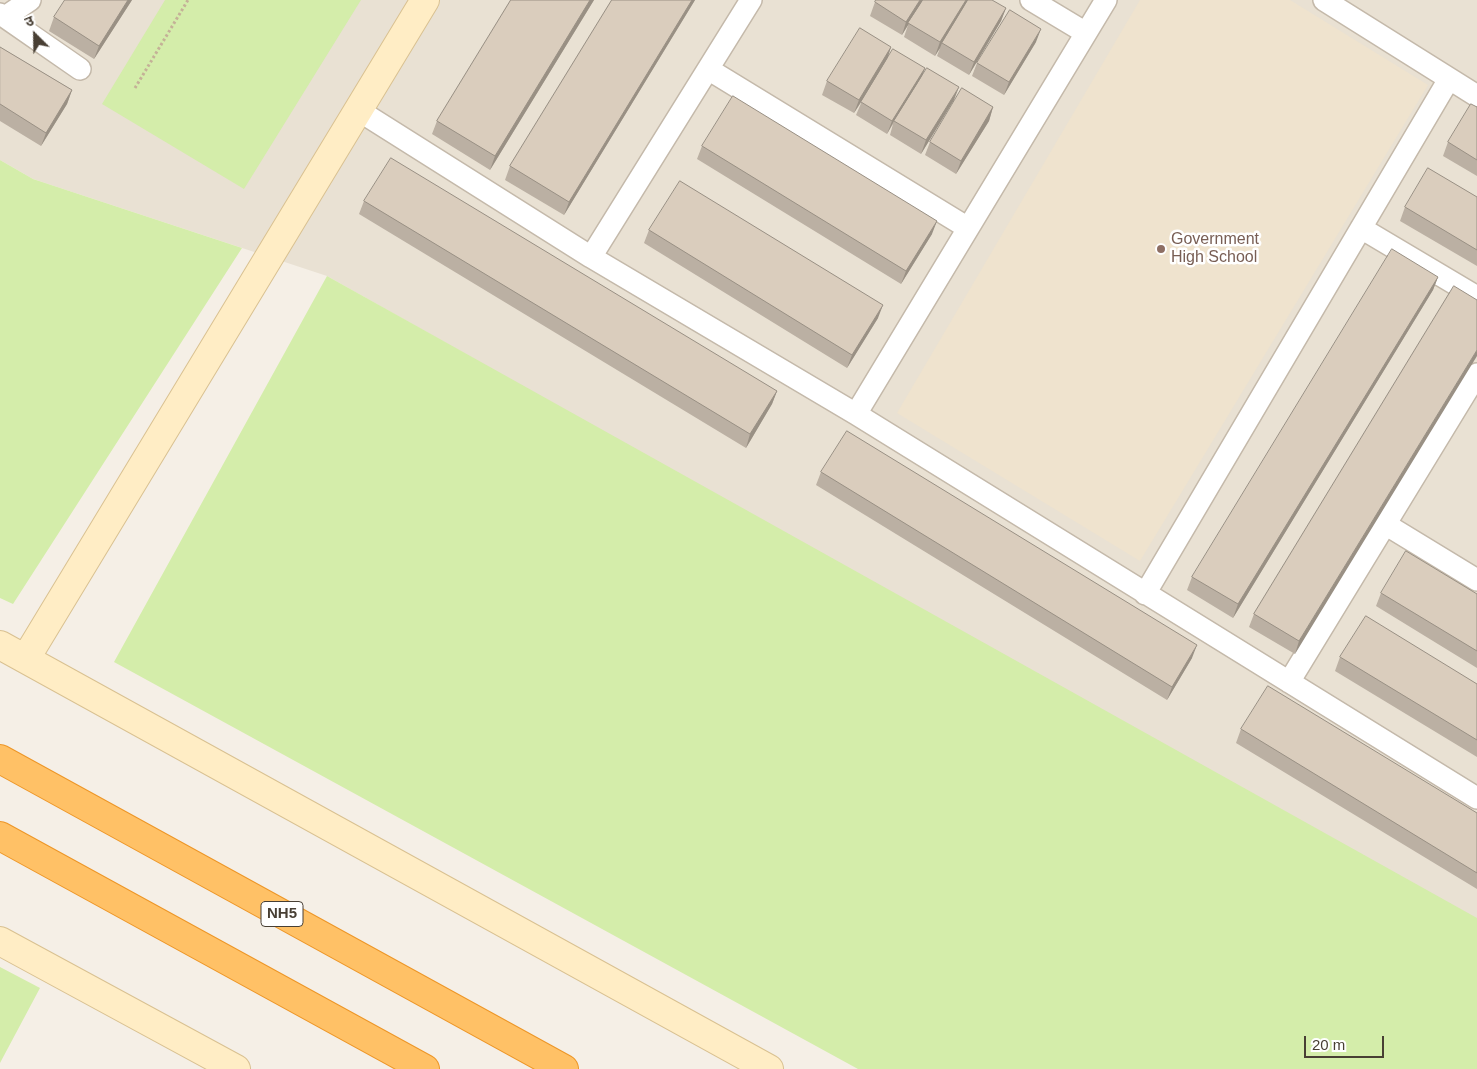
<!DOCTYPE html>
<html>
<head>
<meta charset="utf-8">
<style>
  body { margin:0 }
  #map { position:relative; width:1477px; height:1069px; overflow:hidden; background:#f5efe6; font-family:Helvetica,"Noto Sans Devanagari",sans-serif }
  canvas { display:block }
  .north { position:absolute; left:10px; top:10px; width:50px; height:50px; -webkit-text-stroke:4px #fff; paint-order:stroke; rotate:337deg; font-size:14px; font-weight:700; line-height:20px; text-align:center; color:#483f34 }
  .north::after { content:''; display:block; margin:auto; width:18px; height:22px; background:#483f34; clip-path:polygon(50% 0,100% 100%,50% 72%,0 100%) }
  .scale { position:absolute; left:1304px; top:1036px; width:80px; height:22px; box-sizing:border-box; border:2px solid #483f34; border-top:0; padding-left:6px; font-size:15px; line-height:18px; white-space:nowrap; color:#483f34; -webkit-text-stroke:4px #fff; paint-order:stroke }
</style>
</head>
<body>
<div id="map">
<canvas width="1477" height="1069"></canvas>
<div class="north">उ</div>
<div class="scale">20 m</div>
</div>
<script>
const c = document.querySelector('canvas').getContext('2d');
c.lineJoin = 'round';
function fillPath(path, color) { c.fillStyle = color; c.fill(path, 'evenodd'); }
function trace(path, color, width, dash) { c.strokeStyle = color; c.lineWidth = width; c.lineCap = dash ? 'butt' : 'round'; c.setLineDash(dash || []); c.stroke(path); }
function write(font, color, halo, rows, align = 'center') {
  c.font = font + ' Helvetica,sans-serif'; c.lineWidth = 5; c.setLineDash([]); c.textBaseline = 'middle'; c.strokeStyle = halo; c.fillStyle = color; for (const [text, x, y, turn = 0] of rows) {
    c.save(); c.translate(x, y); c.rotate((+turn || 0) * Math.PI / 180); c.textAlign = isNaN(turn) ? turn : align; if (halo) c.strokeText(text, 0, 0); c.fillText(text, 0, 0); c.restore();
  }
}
fillPath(new Path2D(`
  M0 0H1477V924L327 276 33 179 0 160Z`), '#e9e1d3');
fillPath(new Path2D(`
  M1140 0H1290L1428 85 1140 561 897 413Z`), '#efe3ce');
fillPath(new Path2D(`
  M165 0H361L244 189 102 104Z
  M0 160 33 179 242 248 13 604 0 598Z
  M327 276 1477 918V1069H858L114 662Z
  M0 967 40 988 0 1063Z`), '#d4edaa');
const street = new Path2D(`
  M1031 0 1086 33
  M1324 0 1477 96
  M0 14 5 17 30 0
  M5 17 80 69
  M708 69 968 228
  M358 110 591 257 856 414 1477 798
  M1361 228 1477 297
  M591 257 751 0
  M856 414 1106 0
  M1385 524 1477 580
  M1145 594 1449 79
  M1289 682 1477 374`);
const secondary = new Path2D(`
  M0 645 769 1069
  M26 658 425 0
  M0 941 236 1069`);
const highway = new Path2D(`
  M0 759 564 1069
  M0 836 425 1069`);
trace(street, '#c4b9aa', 24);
trace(secondary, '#d9c191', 30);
trace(highway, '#ed9627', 30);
trace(new Path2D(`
  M135 88 188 0`), '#c4b197', 3, [2.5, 2.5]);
trace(street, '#fff', 21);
trace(secondary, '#ffedc5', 28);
trace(highway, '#ffc166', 28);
fillPath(new Path2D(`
  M132 0 94 59 49 31 54 17Z
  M511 0H594L490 170 432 134 437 121Z
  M612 0H695L564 215 505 180 510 166Z
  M875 2 1006 8 1001 21 969 75 937 56 940 48 935 56 904 37 908 25 902 35 870 16Z
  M1036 42 1004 95 972 76 977 63Z
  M0 47 72 90 67 104 41 146 0 121Z
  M891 47 887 58 925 68 922 77 954 100 921 154 890 135 893 124 887 134 856 115 862 101 854 113 822 95 827 81Z
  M993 107 989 121 956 174 925 155 930 142Z
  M1477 107V176L1443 156 1448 142Z
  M702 146 932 234 901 284 697 159Z
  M1477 197V266L1400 221 1405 207Z
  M364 201 777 391 772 404 746 448 359 214Z
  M649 230 878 318 847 368 644 243Z
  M1438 277 1433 290 1233 618 1187 590 1192 577Z
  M1454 286 1295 654 1249 627 1254 614Z
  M821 472 1192 658 1167 700 816 485Z
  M1381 593 1477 594V668L1376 606Z
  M1340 657 1477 684V757L1335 671Z
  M1241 729 1477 813V889L1236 743Z`), '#bbb0a3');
fillPath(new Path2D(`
  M128 0H132L94 59 99 46Z
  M590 0H594L490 170 495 156Z
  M692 0H695L564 215 569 202Z
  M920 0H923L902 35 906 22Z
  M966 0H968L942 43 940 48 935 56 940 42Z
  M1006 8 1001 21 969 75 974 62Z
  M1041 29 1036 42 1004 95 1009 82Z
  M891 47 887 60 854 113 859 100Z
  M925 68 920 81 894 121 887 134 892 121Z
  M959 87 954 100 921 154 926 140Z
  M72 90 67 104 41 146 46 133Z
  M993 107 989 121 956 174 961 161Z
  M937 221 932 234 901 284 906 271Z
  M1438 277 1433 290 1233 618 1238 604Z
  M883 305 878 318 847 368 852 355Z
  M1477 350V356L1295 654 1299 641Z
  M777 391 772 404 746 448 750 434Z
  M1197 645 1192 658 1167 700 1172 687Z`), '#999084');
const building = new Path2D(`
  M65 0H128L99 46 54 17Z
  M511 0H590L495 156 437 121Z
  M612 0H692L569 202 510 166Z
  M876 0H920L906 22 875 2Z
  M923 0H966L940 42 908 23Z
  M968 0H992L1006 8 974 62 942 43Z
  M1010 10 1041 29 1009 82 977 63Z
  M860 28 891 47 859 100 827 81Z
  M0 47 72 90 46 133 0 104Z
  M893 49 925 68 892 121 861 102Z
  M927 68 959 87 926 140 894 121Z
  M962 88 993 107 961 161 930 142Z
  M733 96 937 221 906 271 702 146Z
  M1471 104 1477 107V160L1448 142Z
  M391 158 777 391 750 434 364 201Z
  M1428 168 1477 197V250L1405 207Z
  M680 181 883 305 852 355 649 230Z
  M1392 249 1438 277 1238 604 1192 577Z
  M1454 286 1477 300V350L1299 641 1254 614Z
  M847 431 1197 645 1172 687 821 472Z
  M1406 551 1477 594V651L1381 593Z
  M1366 616 1477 684V740L1340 657Z
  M1268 686 1477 813V873L1241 729Z`);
fillPath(building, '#dacdbd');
trace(building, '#999084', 1);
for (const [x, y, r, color] of [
  [1161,249,5,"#8d6e63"]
]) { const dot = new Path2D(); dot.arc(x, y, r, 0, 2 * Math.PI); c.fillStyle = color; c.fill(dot); trace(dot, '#fff', 2); }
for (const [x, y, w] of [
  [282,914,42]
]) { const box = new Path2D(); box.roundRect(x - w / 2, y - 12.5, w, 25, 4); c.fillStyle = '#fff'; c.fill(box); trace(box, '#483f34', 1); }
write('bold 15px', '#483f34', null, [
  ["NH5",282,914]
]);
write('16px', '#785e54', '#fff', [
  ["Government",1171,240],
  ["High School",1171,258]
], 'left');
</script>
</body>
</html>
